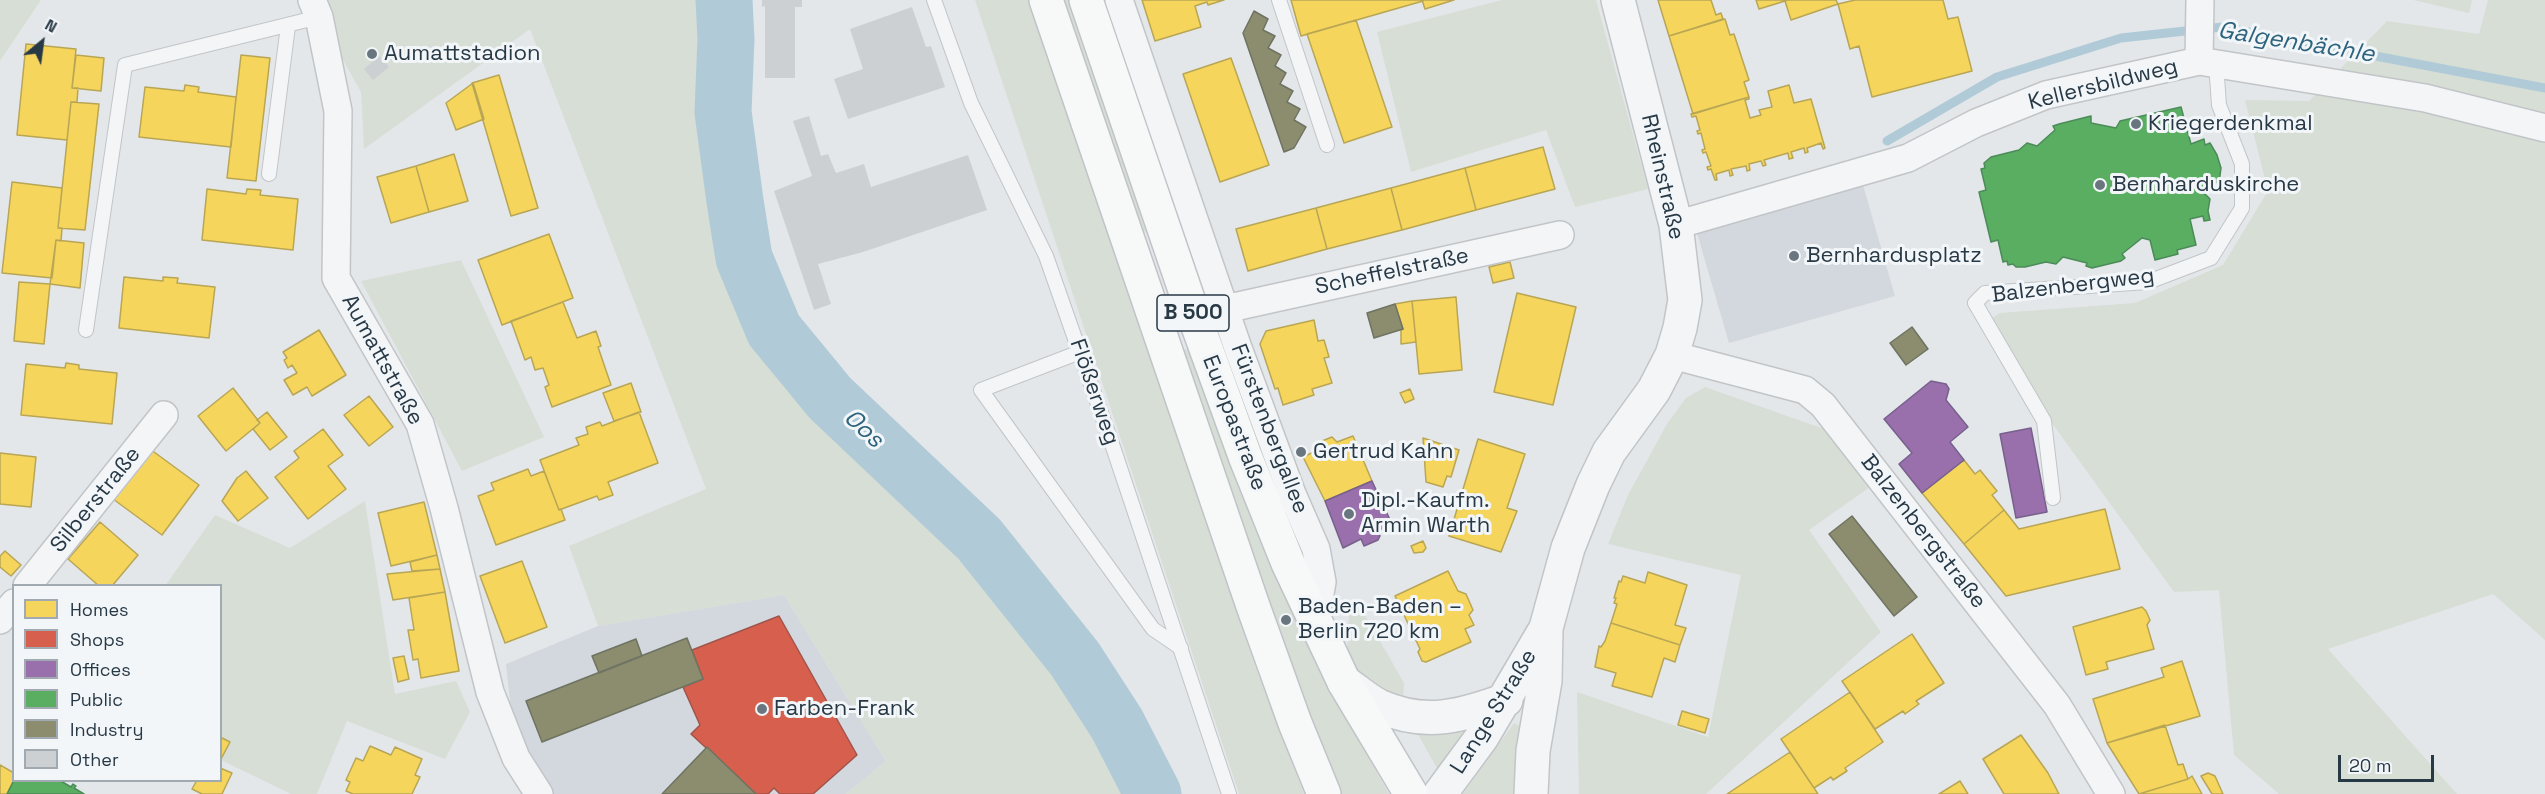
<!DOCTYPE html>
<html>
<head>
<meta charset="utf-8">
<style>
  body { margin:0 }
  #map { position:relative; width:2545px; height:794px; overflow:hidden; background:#e4e7ea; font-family:"Space Grotesk",sans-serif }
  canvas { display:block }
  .legend { position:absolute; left:12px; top:584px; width:210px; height:198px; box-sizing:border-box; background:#f2f6f9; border:2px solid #a1aab1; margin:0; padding:8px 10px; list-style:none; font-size:18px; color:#283946 }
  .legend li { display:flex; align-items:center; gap:12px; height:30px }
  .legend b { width:30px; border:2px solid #a1aab1 }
  .north { position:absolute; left:12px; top:12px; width:60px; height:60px; -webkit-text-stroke:4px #f2f6f9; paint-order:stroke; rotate:29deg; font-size:16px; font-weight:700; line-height:24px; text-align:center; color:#283946 }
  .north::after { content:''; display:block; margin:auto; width:21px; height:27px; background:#283946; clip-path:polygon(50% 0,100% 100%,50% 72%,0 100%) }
  .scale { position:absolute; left:2338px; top:755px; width:96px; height:27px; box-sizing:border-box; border:3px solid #283946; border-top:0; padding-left:8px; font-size:18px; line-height:21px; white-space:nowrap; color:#283946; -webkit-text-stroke:4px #f2f6f9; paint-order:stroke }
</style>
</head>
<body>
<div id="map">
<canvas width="2545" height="794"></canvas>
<ul class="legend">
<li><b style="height:16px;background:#f6d55c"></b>Homes</li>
<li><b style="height:16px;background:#d6604d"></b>Shops</li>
<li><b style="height:16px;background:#9970ab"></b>Offices</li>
<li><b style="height:16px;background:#5aae61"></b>Public</li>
<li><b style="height:16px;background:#8c8c6e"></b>Industry</li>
<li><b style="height:16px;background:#cdd0d2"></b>Other</li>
</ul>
<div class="north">N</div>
<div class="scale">20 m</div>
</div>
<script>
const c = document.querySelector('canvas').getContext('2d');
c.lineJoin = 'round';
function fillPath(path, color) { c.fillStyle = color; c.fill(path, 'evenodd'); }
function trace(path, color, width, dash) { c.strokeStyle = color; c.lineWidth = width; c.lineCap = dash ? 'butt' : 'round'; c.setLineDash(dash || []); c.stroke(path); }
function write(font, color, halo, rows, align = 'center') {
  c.font = font + ' "Space Grotesk",sans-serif'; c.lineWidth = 6; c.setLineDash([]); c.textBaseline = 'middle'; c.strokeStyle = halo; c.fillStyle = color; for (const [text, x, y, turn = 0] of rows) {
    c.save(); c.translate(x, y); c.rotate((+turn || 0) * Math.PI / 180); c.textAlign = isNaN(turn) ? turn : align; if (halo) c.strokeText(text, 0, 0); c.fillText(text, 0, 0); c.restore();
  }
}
fillPath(new Path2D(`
  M1863 185 1895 296 1729 343 1697 233Z
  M784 595 886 761 846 794H542L516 758 506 664 598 626Z`), '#d2d8dd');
fillPath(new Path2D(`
  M0 0H41L0 61Z
  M312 0H708L709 61 720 210 768 350 863 466 976 570 1103 730 1133 794H846L886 761 784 595 598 626 569 546 706 489 530 29 364 149 361 92 319 17Z
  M975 0H1029L1255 666 1304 794H1239Z
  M1062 0H1071L1148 230 1146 232 1141 230Z
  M1502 0H1596L1648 189 1575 207 1546 130 1411 172 1377 32Z
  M2413 0H2472L2469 13Z
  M2488 0H2545V640L2493 594 2328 649 2457 794H2279L2234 755 2219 590 2174 592 1981 325 2000 313 2135 303 2223 265 2268 191 2245 100 2309 101 2387 21 2479 34Z
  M461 260 544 437 462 471 361 281Z
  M1185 349 1191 351 1330 690 1389 794H1342C1282 649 1233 500 1183 351Z
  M1705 387 1824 429 1870 487 1809 530 1881 632 1706 794H1579L1577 692 1708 737 1741 575 1608 544 1628 495 1667 424 1686 398Z
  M365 501 395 694 456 681 470 712 445 759 347 721 317 794H291L221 760 220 586H165L215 515 290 548Z
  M1356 599 1404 683 1403 703 1359 674 1347 651 1350 602Z
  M1514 723 1522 727 1520 794H1463Z
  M1415 729 1462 730 1463 733 1438 770Z`), '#d7ded5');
const homes = new Path2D(`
  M1142 0H1224L1208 5 1207 2 1195 6 1201 27 1155 41Z
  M1291 0H1422L1423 1 1301 36Z
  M1422 0H1454L1425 9Z
  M1658 0H1711L1716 15 1721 13 1723 19 1669 36Z
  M1756 0H1785V1L1759 9Z
  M1787 0H1836L1838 4 1791 20 1785 1Z
  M1855 0H1943L1948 19 1958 17 1972 71 1872 97 1859 46 1850 49 1838 4Z
  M1725 19 1730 35 1734 34 1749 80 1744 82 1749 97 1693 114 1669 36Z
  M1356 20 1392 127 1344 143 1307 34Z
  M26 44 76 49 72 88H78L77 102H71L67 140 17 135Z
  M76 55 104 58 101 91 72 88Z
  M241 55 270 58 256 181 227 178Z
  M1231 58 1269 165 1220 182 1183 74Z
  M499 75 538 208 511 216 472 83Z
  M473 83 484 119 456 130 446 103Z
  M185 85 199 87 198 92 236 97 231 147 139 137 145 87 184 91Z
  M1789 85 1794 103 1811 99 1825 148 1823 149 1821 143 1807 148 1808 152 1805 153 1804 148 1791 152 1793 158 1789 159 1788 153 1764 160 1766 165 1763 166 1761 161 1749 164 1750 170 1747 171 1746 166 1731 169 1733 175 1730 176 1729 170 1716 174 1717 180H1715L1711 169 1708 170 1707 167 1711 166 1706 152 1703 153 1702 150 1705 149 1701 133 1698 134 1697 131 1700 130 1696 116 1692 117 1691 114 1749 97V99L1745 100 1750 118 1761 115 1759 110 1772 107 1768 91Z
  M71 102 99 104 85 230 58 228Z
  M1543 147 1555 189 1476 210 1465 168Z
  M454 154 468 201 429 212 416 166Z
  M416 166 429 212 391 223 377 177Z
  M1465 168 1476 210 1402 230 1391 188Z
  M12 182 62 188 58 228H62L61 241 56 240 52 278 2 273Z
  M1391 188 1402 230 1327 249 1316 208Z
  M207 189 246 194 247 189 261 190 260 195 298 199 293 250 202 240Z
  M1316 208 1327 249 1248 271 1236 229Z
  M549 234 573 298 502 325 478 260Z
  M56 240 84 243 80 288 50 284Z
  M1510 262 1514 278 1493 283 1489 267Z
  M124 277 163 281V277L178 278 177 283 215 287 209 338 119 328Z
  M19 282 50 284 44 344 14 341Z
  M1517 293 1576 307 1553 405 1494 392Z
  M1456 297 1462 370 1419 374 1412 301Z
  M1412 301 1416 342 1401 344V330L1403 329 1395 304Z
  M563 302 577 338 596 331 601 346 598 347 611 385 552 407 545 387 549 385 543 368 535 370 531 357 525 360 511 321Z
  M1314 320 1318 341 1324 340 1329 357 1324 358 1332 383 1312 389 1314 395 1283 405 1278 388 1275 389 1260 344 1266 331Z
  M319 330 346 375 312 396 307 387 293 395 284 380 297 373 292 365 288 368 284 360 287 358 283 352Z
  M66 363 79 365V369L117 373 112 424 21 415 26 364 65 368Z
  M631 383 641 412 614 421 603 393Z
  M233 388 260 423 226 451 198 416Z
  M1410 389 1414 399 1405 403 1400 393Z
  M369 396 393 427 369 446 344 415Z
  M267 412 287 437 270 450 253 429 260 423 257 420Z
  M639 412 658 463 608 482 613 495 599 500 597 496 559 510 540 460 579 445 576 438 588 434 586 427 600 422 602 426Z
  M323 429 343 455 328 466 346 489 308 519 275 477 299 458 294 451Z
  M1353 436 1372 481 1325 501 1303 457 1320 449 1317 443 1332 437 1337 442Z
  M1423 438 1459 450 1451 477 1447 476 1443 487 1426 482Z
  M1478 439 1525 454 1507 508 1517 511 1501 552 1449 536Z
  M150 449 199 485 162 535 113 499Z
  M0 453 36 457 31 507 0 504Z
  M1964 460 1975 474 1980 470 1997 491 1992 495 2004 510 1964 544 1922 493Z
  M528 469 531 476 544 471 559 510 561 509 565 520 496 545 478 496 494 490 491 483Z
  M246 471 268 498 238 521 222 501 237 478Z
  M424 502 437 555 391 566 378 513Z
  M2105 509 2120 569 2006 596 1964 544 2004 510 2019 529Z
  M100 522 138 555 112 586H99L68 559Z
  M1423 541 1426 548 1423 552 1414 553 1411 546Z
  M5 551 21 565 11 576 0 567V556Z
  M437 555 440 569 412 571 410 562Z
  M522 561 547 627 505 643 480 576Z
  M440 569 445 592 393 600 387 574Z
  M1448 571 1458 591 1466 594 1473 610 1469 615 1474 625 1465 629 1471 642 1426 662 1422 661 1418 652 1420 649 1395 596Z
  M1648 572 1687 585 1675 625 1686 628 1680 645 1611 623 1617 604 1614 603 1616 598H1614L1619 581 1621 582 1623 576 1645 583Z
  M445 592 459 671 421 678 418 659 413 660 408 630H414L409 598Z
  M2142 607 2146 611 2150 620 2147 625 2154 649 2106 662 2108 669 2086 675 2073 627Z
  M1611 623 1680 645 1675 662 1664 658 1652 697 1612 686 1616 673 1595 667 1599 646 1601 647 1605 641Z
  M1912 634 1944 683 1916 701 1919 704 1905 714 1903 711 1875 729 1842 681Z
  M404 656 409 679 398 682 393 658Z
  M2182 661 2200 716 2107 743 2093 699 2164 677 2161 668Z
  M1850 692 1883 742 1845 768 1847 771 1833 780 1831 777 1814 788 1781 739Z
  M1682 711 1709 719 1705 733 1678 725Z
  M2165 725 2178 765 2183 764 2188 779 2139 794 2107 743Z
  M2021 735 2048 773 2059 794H2004L1983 759Z
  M220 737 230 742 220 761Z
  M370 746 391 755 395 747 422 759 415 775 420 777 412 794H353L346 791 350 782 346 780 356 758 363 761Z
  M1790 752 1818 794H1727Z
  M0 765 14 773V780L7 794H0Z
  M220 768 232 773 222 794H202L192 789 197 780H220Z
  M2208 773 2215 776 2223 794H2212L2201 776Z
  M2192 776 2202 794H2139L2188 779Z
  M1960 781 1968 794H1939Z`);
fillPath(homes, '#f6d55c');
trace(homes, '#b8a655', 1.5);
const shops = new Path2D(`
  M779 616 857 755 813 794H780L774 788 768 794H756L691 734 700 725 683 687 703 679 692 650Z`);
fillPath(shops, '#d6604d');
trace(shops, '#a2544b', 1.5);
const offices = new Path2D(`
  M1931 381 1946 384 1949 389 1946 400 1968 427 1950 442 1964 460 1922 493 1899 464 1912 453 1884 419Z
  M2031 428 2047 512 2016 518 2000 434Z
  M1372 481 1392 524 1377 531 1380 536 1378 540 1364 546 1361 539 1343 548 1325 501Z`);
fillPath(offices, '#9970ab');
trace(offices, '#77608d', 1.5);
const public = new Path2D(`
  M2181 107 2191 144 2204 139 2205 145 2210 143 2217 155 2221 168 2219 183 2214 182 2215 188 2202 191 2210 199 2208 211 2210 220 2204 221 2203 216 2190 219 2196 245 2177 250 2178 254 2155 260 2150 240 2142 238 2122 254 2125 258 2121 261 2092 268 2086 266 2087 263 2063 257 2056 264 2046 262 2025 267H2016L2013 264 2008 265 2007 261 2003 262 1998 240 1991 242 1979 192 1986 190 1981 169 1985 168 1984 163 1991 157 2019 150 2027 143 2037 146 2055 130 2053 126 2059 124 2091 116V123L2116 128 2120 121Z
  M14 780H59L71 787 73 784 76 786 74 788 84 794H7Z`);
fillPath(public, '#5aae61');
trace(public, '#4b8b59', 1.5);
const industry = new Path2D(`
  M1254 11 1268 19 1263 30 1275 36 1268 48 1281 55 1275 66 1286 73 1280 84 1293 91 1287 102 1300 109 1294 120 1306 127 1294 148 1284 152 1243 33Z
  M1395 304 1403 329 1374 338 1367 313Z
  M1912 327 1928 349 1906 365 1890 343Z
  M1852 516 1917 597 1894 616 1829 534Z
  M687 638 703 679 542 742 526 701Z
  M636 639 642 656 599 673 592 656Z
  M707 747 756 794H662Z`);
fillPath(industry, '#8c8c6e');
trace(industry, '#6e7362', 1.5);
trace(new Path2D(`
  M1887 141 1997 77 2121 38 2222 27 2545 88`), '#b0cbd7', 9);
trace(new Path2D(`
  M724 0 726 39 723 112 735 201 744 258 774 330 830 398 979 539 1075 659 1117 724 1153 794`), '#b0cbd7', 57);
fillPath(new Path2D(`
  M762 0H802V7H795V78H765V6L762 7Z
  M912 7 926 47 931 46 945 87 848 119 834 79 863 69 850 29Z
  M379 56 389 67 373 80 364 69Z
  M809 116 821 156 828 154 836 173 864 164 871 187 968 155 987 210 863 252 818 264 831 304 814 310 774 191 812 176 793 121Z`), '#cdd0d2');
const service = new Path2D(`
  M934 0 971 103 1046 256 1113 447 1229 794
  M1279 0 1327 145
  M269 174 288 26
  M86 330 125 65 319 17
  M1080 352 981 390 1153 629 1181 648
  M2053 498 2044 421 1975 303 1985 293 2148 282 2211 258 2242 208V164L2219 105 2216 63`);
const minor = new Path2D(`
  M312 0 319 17 338 111 336 278 420 424 444 508 490 692 516 758 539 794
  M1119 0 1238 348 1292 494 1316 549 1322 582 1315 621
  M2199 61 2200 0
  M1676 225 1908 158 1976 123 2046 95 2199 61 2425 98 2545 128
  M1225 309 1560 235
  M1672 355 1805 390 1823 405 2057 705 2111 794
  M27 586 164 415
  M0 620 14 603`);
const tertiary = new Path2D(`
  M1344 682C1356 690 1367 700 1379 706 1426 727 1460 716 1506 700
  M1440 794 1482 737 1545 630
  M1531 794 1533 751 1545 681 1546 628 1568 548 1593 485 1609 452 1654 390 1672 355 1680 328 1685 300 1676 225 1618 0`);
const primary = new Path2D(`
  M1046 0 1253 606 1295 723 1324 794
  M1086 0 1187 296 1245 456 1288 563 1344 682 1411 794`);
trace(service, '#c2c5c8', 16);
trace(minor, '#c2c5c8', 30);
trace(tertiary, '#c2c5c8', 36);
trace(primary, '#c0c4c8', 36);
trace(service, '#f4f5f6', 14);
trace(minor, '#f4f5f6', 27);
trace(tertiary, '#f4f5f6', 33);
trace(primary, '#f7f8f8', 33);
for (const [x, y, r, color] of [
  [372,54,6,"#6a767f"],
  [2136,124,6,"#6a767f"],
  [2100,185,6,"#6a767f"],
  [1794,256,6,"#6a767f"],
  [1301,452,6,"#6a767f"],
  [1349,514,6,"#6a767f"],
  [1286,620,6,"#6a767f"],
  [762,709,6,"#6a767f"]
]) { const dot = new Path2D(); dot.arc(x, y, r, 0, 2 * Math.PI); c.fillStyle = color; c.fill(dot); trace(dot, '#f2f6f9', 2); }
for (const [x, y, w] of [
  [1193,313,72]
]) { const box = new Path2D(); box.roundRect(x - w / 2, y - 18, w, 36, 4.5); c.fillStyle = '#f2f6f9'; c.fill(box); trace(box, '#283946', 1.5); }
write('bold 21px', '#283946', null, [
  ["B 500",1193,313]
]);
write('22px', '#283946', '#f2f6f9', [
  ["Aumattstadion",384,54],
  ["Kriegerdenkmal",2148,124],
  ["Bernharduskirche",2112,185],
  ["Bernhardusplatz",1806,256],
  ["Gertrud Kahn",1313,452],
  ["Dipl.-Kaufm.",1361,501],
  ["Armin Warth",1361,526],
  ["Baden-Baden –",1298,607],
  ["Berlin 720 km",1298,632],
  ["Farben-Frank",774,709]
], 'left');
write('22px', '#283946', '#f2f6f9', [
  ["Kellersbildweg",2103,85,-14],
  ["Rheinstraße",1662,177,77],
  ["Scheffelstraße",1392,272,-12],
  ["Balzenbergweg",2073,286,-7],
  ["Aumattstraße",382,360,61],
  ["Flößerweg",1094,392,71],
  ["Europastraße",1234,423,69],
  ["Fürstenbergallee",1269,429,69],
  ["Silberstraße",96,500,-51],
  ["Balzenbergstraße",1923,532,52],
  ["Lange Straße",1494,712,-58]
]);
write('italic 24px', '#2e637e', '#f2f6f9', [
  ["Galgenbächle",2296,43,9],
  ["Oos",863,429,43]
]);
</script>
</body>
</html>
